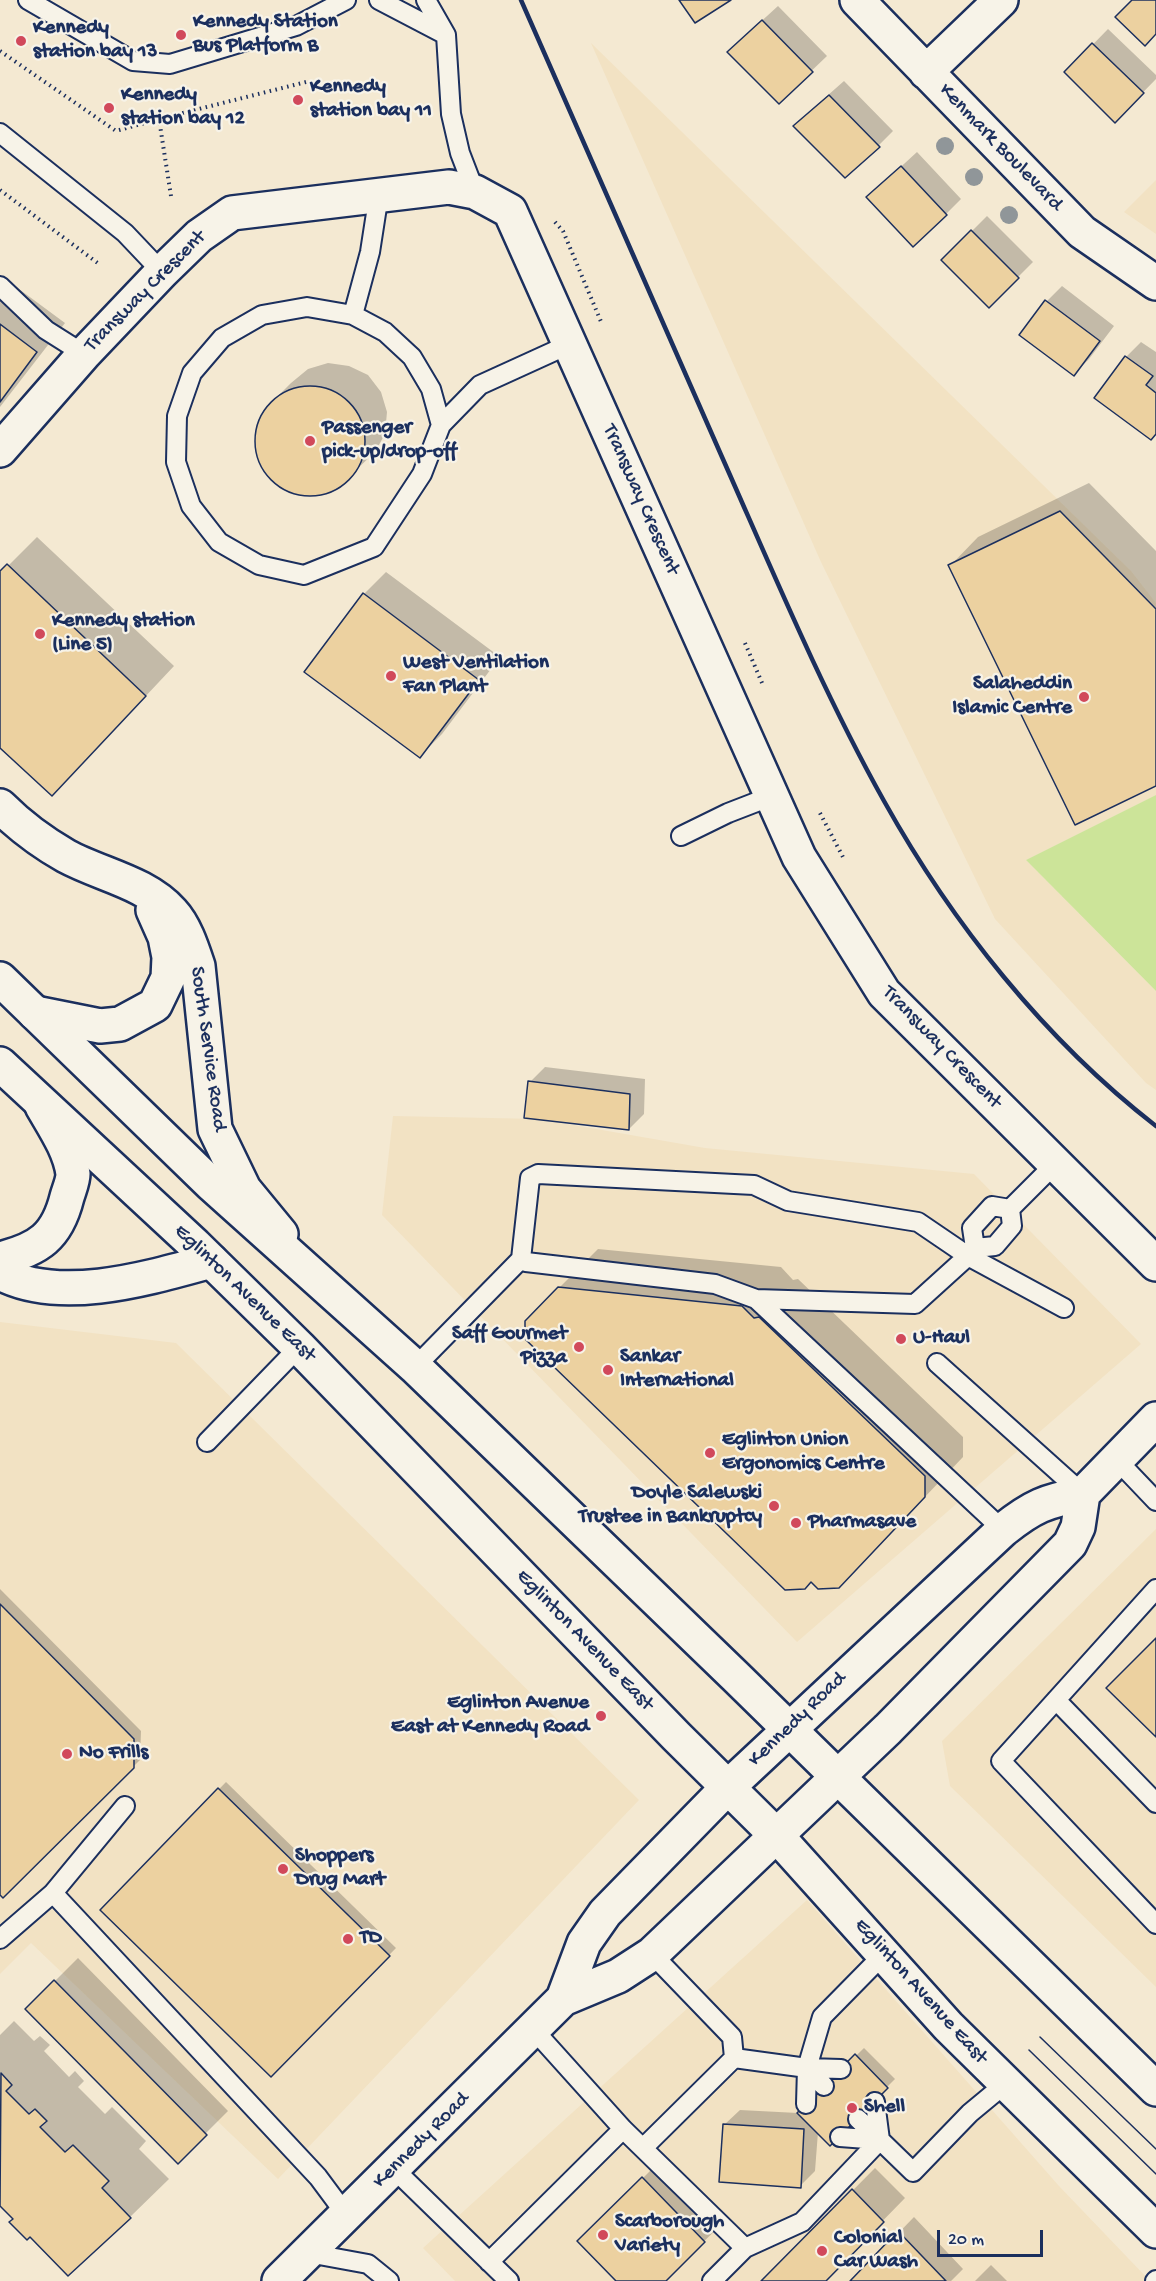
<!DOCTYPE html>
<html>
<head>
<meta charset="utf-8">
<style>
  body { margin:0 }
  #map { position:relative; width:1156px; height:2281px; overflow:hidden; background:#f4e9d2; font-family:"Gochi Hand",sans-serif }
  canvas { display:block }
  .scale { position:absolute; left:937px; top:2230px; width:106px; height:27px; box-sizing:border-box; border:3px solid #1b2f5e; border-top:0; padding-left:8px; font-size:18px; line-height:21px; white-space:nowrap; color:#1b2f5e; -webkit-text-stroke:4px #f7f3e8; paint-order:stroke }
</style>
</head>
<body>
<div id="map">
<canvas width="1156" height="2281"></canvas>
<div class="scale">20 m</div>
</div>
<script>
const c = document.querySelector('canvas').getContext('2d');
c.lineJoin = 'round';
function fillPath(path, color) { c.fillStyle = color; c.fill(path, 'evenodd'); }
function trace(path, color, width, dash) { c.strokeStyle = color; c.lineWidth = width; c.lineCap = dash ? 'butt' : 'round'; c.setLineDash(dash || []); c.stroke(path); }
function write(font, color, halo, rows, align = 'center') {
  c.font = font + ' "Gochi Hand",sans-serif'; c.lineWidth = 4.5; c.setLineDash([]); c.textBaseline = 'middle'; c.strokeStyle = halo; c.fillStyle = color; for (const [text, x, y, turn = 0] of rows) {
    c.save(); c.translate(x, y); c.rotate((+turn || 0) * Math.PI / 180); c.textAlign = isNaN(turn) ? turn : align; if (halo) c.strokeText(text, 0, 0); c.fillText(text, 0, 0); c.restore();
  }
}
fillPath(new Path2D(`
  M591 43 1131 571 1156 603V795L1026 860 1156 991V1090L1146 1083 995 919 821 562Z
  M1156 180V234L1124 212Z
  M393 1116 539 1119 705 1148 974 1174 1141 1344 797 1642 382 1215Z
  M0 1322 176 1343 639 1800 278 2179 31 1943 0 1974Z
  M1156 1529V1987L950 1786 942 1741Z
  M807 1900 1059 2186 1150 2281H455L423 2248Z`), '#f2e2c3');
fillPath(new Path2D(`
  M1156 795V991L1026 860Z`), '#cce499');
fillPath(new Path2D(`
  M778 6 827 56 779 102 744 37Z
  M1108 29 1156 75V79L1115 121 1066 72Z
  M844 81 893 131 878 146 810 111Z
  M917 152 961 199 946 214 868 197Z
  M987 216 1033 262 989 306 943 260Z
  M0 275 65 323 0 407Z
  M1062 286 1114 326 1089 359 1074 374 1047 301Z
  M1141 342 1156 352V433L1096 398 1126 357Z
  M328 363 349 366 368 375 381 392 387 412 385 434 375 452 336 489 315 495 294 493 276 483 262 466 256 446 258 425 268 406 291 383 308 369Z
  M1089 483 1156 551V784L950 566 978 537Z
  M37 537 174 666 80 766 0 746V574Z
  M386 572 500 657 442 734 420 756 364 594Z
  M545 1067 645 1079 644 1114 629 1129 530 1082Z
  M598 1249 781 1267 793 1280 798 1279 963 1437V1457L839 1587 526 1321Z
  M0 1589 141 1731 140 1760 3 1896 0 1893Z
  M226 1782 396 1948 271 2075 102 1910Z
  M78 1958 228 2111 178 2161 27 2009Z
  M14 2021 34 2041 40 2036 50 2045 44 2051 69 2077 75 2071 84 2081 78 2087 105 2114 112 2107 146 2141 139 2149 169 2179 130 2217 15 2219 0 2204V2035Z
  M864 2048 895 2079 830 2144 818 2132 815 2171 800 2186 724 2125 740 2110 798 2113Z
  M665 2156 727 2219 663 2281H618L580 2241Z
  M875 2168 905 2198 824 2281H763Z
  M914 2217 963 2269 951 2281H852Z
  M991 2265 1007 2281H975Z`), '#0003');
const building = new Path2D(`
  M679 0H731L695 23Z
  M1132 0H1156V34L1145 46 1115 17Z
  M762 20 813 72 779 104 727 52Z
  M1092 43 1144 93 1115 123 1064 72Z
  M829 95 880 147 845 178 793 126Z
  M901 166 947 215 913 247 866 197Z
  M971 230 1019 278 989 308 941 260Z
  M1045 300 1100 341 1074 376 1019 335Z
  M0 324 37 352 0 402Z
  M1125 356 1153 376 1146 385 1156 393V434L1151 440 1094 398Z
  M255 441a55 55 0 1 1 110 0a55 55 0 1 1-110 0Z
  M1060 511 1156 609V786L1075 825 948 565Z
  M7 564 146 696 52 796 0 748V571Z
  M363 593 479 680 420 758 304 672Z
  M528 1081 630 1094 629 1130 524 1118Z
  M558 1287 742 1306 754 1318 759 1317 925 1476V1497L839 1588 818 1589 811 1582 805 1589 785 1590 525 1339V1321Z
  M0 1604 134 1739V1768L3 1898 0 1895Z
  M1156 1638V1737L1106 1688Z
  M218 1788 390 1956 271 2077 100 1910Z
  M54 1980 207 2135 178 2164 25 2009Z
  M855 2054 888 2088 830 2146 797 2113Z
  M1 2073 12 2085 6 2091 29 2114 35 2109 47 2121 40 2127 65 2152 73 2145 109 2181 102 2188 131 2218 68 2276 30 2237 27 2240 9 2222 13 2219 0 2206Z
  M723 2124 804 2129 801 2188 719 2182Z
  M642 2177 705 2242 666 2281H616L577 2241Z
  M852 2189 884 2222 826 2281H761Z
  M898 2231 946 2281H850Z`);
fillPath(building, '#ecd1a0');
trace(building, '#1b2f5e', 1.5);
const lane = new Path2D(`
  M28 0 133 61 170 64 296 26 346 0
  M379 0 446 35
  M426 0 446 35 451 114 460 153 475 192
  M0 133 125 233 162 272
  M0 286 46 330 84 354
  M307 307 353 315 385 332 412 357 431 389 441 425 422 474 374 547 304 575 259 565 219 542 191 506 176 462 177 416 192 373 222 338 262 315Z
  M353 315 370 252 379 194
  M441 425 480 385 570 344
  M681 836 728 813 772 796
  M1010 1209 1012 1226 995 1246 975 1248 968 1256 915 1304 756 1299 715 1284 526 1262 521 1259 530 1178 538 1174 754 1185 788 1201 918 1222 968 1256 1064 1308
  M1010 1209 1055 1164
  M975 1248 972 1228 992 1206 1010 1209
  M756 1299 1003 1530
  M937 1363 1083 1494
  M415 1367 521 1259
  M207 1442 299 1347
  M1116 1459 1156 1501
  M1156 1589 1001 1761 1156 1924
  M1056 1700 1156 1803
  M53 1893 125 1806
  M0 1939 53 1893 318 2177 347 2216
  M652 1954 732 2037 734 2058
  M533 2029 623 2129 745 2248 712 2281
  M734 2058 807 2068 824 2086
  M807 2068 822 2017 884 1954
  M806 2104 807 2068 841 2069
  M858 2119 880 2140
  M840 2137 880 2140 875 2102
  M643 2148 734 2058
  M394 2169 509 2281
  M745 2248 802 2222 880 2140 913 2172 970 2113 1005 2084
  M308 2253 368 2264 389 2281
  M489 2262 623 2129
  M1155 2281 1156 2280`);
const street = new Path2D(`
  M857 0 1082 232 1156 283
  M926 72 1001 0
  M0 450 84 354 162 272 199 236 232 213 449 187 475 192 510 211 799 857 884 993 1156 1264
  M0 806C19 825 43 843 66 856 101 875 145 882 172 912 185 926 192 948 198 966L215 1129 244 1189 281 1234
  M35 1013 100 1026 120 1024 155 1005 168 978 169 957 165 937 153 910
  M0 1259C39 1249 57 1237 67 1197 69 1190 73 1181 73 1174 70 1150 54 1127 42 1106
  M0 1273C60 1305 149 1278 211 1261`);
const secondary = new Path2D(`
  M563 1999 584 1943 605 1913 728 1787 1003 1530C1033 1506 1046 1501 1083 1494
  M279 2281 563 1999 618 1976 652 1954 888 1729 1070 1544 1078 1527 1083 1494 1156 1419`);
const primary = new Path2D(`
  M0 979 211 1184 415 1367 736 1677 1156 2089
  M0 1064 195 1245 299 1347 676 1736 777 1836 948 2026 1156 2231`);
trace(lane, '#1b2f5e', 22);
trace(street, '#1b2f5e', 38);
trace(secondary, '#1b2f5e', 38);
trace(primary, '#1b2f5e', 38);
trace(new Path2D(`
  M0 51 116 131 159 119
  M0 190 99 264
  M171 196 159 119 310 81
  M555 222 563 231 602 324
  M745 643 762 683
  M820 813 844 859`), '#1b2f5e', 4, [1.5, 4.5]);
trace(lane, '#f7f3e8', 18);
trace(street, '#f7f3e8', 33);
trace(secondary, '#f7f3e8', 33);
trace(primary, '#f7f3e8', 33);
trace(new Path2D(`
  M1040 2037 1156 2149
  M1029 2050 1156 2174`), '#1b2f5e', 1.5);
trace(new Path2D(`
  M521 0C588 152 655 304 722 457 773 572 822 690 884 801 952 923 1045 1040 1156 1126`), '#1b2f5e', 4.5);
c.fillStyle = '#909699';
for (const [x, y] of [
  [945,146],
  [974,177],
  [1009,215]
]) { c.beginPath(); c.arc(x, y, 9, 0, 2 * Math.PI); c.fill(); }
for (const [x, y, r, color] of [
  [181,35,6,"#d1495b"],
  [21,41,6,"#d1495b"],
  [298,100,6,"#d1495b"],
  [109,108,6,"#d1495b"],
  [310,441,6,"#d1495b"],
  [40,634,6,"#d1495b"],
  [391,676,6,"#d1495b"],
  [1084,697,6,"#d1495b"],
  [901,1339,6,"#d1495b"],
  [579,1347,6,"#d1495b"],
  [608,1370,6,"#d1495b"],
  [710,1453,6,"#d1495b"],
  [774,1506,6,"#d1495b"],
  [796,1523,6,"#d1495b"],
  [601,1716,6,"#d1495b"],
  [67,1754,6,"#d1495b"],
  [283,1869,6,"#d1495b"],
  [348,1939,6,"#d1495b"],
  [852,2108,6,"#d1495b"],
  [603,2235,6,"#d1495b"],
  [822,2251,6,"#d1495b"]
]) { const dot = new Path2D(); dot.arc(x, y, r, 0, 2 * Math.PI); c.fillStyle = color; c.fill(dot); trace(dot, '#f7f3e8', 2); }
write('bold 21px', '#1b2f5e', '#f7f3e8', [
  ["Kennedy Station",193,23],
  ["Bus Platform B",193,47],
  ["Kennedy",33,29],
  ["station bay 13",33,53],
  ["Kennedy",310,88],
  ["station bay 11",310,112],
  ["Kennedy",121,96],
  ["station bay 12",121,120],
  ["Passenger",322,429],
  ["pick-up/drop-off",322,453],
  ["Kennedy station",52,622],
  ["(Line 5)",52,646],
  ["West Ventilation",403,664],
  ["Fan Plant",403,688],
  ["Salaheddin",1072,685,"right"],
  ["Islamic Centre",1072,709,"right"],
  ["Saff Gourmet",567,1335,"right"],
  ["Pizza",567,1359,"right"],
  ["U-Haul",913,1339],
  ["Sankar",620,1358],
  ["International",620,1382],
  ["Eglinton Union",722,1441],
  ["Ergonomics Centre",722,1465],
  ["Doyle Salewski",762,1494,"right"],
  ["Trustee in Bankruptcy",762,1518,"right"],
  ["Pharmasave",808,1523],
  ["Eglinton Avenue",589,1704,"right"],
  ["East at Kennedy Road",589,1728,"right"],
  ["No Frills",79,1754],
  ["Shoppers",295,1857],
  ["Drug Mart",295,1881],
  ["TD",360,1939],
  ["Shell",864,2108],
  ["Scarborough",615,2223],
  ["Variety",615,2247],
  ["Colonial",834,2239],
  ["Car Wash",834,2263]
], 'left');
write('21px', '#1b2f5e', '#f7f3e8', [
  ["Kenmark Boulevard",1000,148,46],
  ["Transway Crescent",146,292,-45],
  ["Transway Crescent",640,500,66],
  ["Transway Crescent",941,1048,46],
  ["South Service Road",207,1049,82],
  ["Eglinton Avenue East",244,1294,44],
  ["Eglinton Avenue East",584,1641,46],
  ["Kennedy Road",798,1720,-44],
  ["Eglinton Avenue East",920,1992,48],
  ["Kennedy Road",422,2141,-45]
]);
</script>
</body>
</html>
